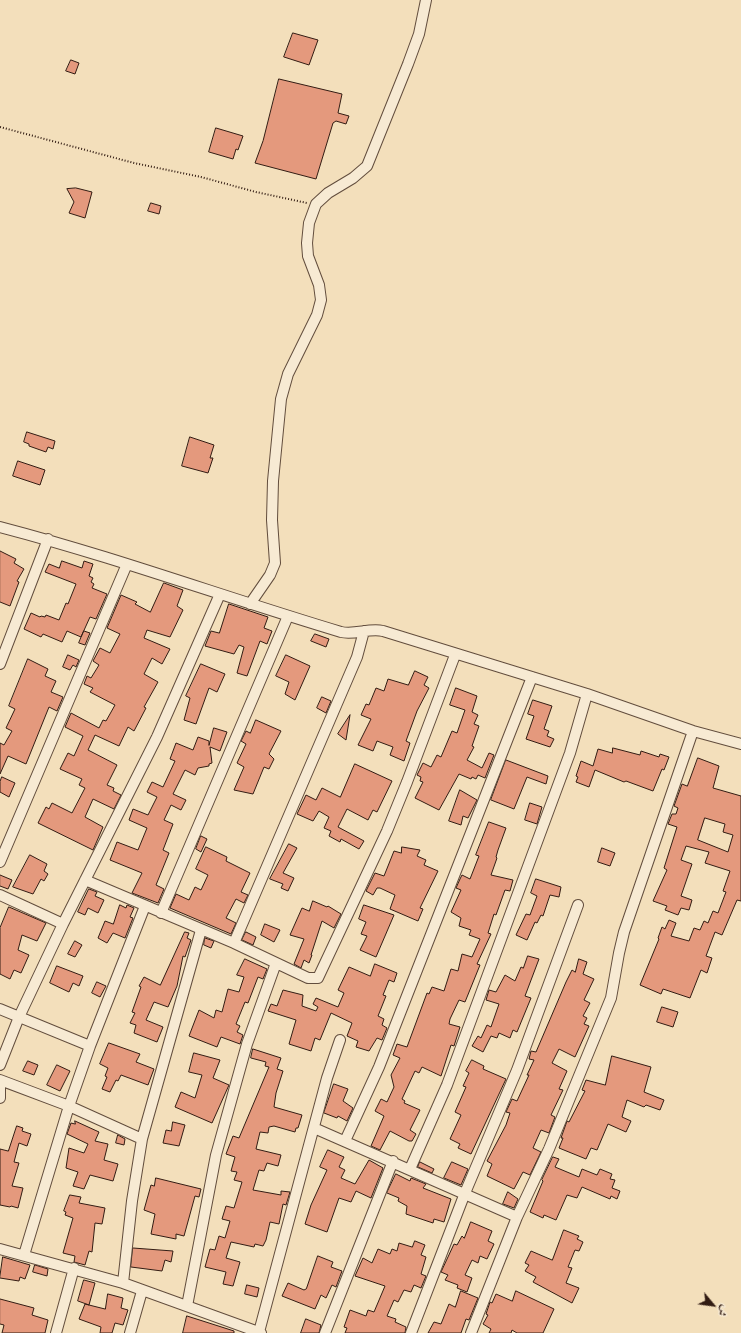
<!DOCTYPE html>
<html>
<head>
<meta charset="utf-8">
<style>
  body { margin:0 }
  #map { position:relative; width:741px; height:1333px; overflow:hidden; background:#f3dfbb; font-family:"Gentium Book Plus",Amiri,serif }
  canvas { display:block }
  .north { position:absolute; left:693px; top:1285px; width:40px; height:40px; -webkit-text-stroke:3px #f7ead3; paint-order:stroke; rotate:119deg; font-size:11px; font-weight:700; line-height:16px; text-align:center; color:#321c13 }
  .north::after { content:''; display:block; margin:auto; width:14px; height:18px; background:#321c13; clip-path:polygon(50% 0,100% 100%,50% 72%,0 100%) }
</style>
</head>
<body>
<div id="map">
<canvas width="741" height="1333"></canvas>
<div class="north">ش</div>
</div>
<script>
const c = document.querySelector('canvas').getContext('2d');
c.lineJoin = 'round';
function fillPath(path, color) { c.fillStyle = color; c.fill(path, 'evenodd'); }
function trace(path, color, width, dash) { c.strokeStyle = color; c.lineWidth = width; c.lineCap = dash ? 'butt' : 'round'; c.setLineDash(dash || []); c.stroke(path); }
const building = new Path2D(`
  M293 33 318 40 309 65 284 57Z
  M71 60 79 63 75 74 66 71Z
  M279 79 342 94 338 113 349 116 346 124 336 121 333 123 316 179 255 163 263 141Z
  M216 128 243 136 238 150 236 149 233 159 209 152Z
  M76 188 92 192 85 218 69 213 74 202 67 189Z
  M151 203 161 206 159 214 148 211Z
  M27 432 55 441 53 449 48 447 46 452 29 446V444L24 442Z
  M190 437 214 445 210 458H213L208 473 182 466Z
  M18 461 45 470 40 485 13 476Z
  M0 551 16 559 14 563 24 569 17 581 19 582 10 606 0 602Z
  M62 561 82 568 84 561 93 564 89 576 93 578 91 582 94 584 92 588 107 594 96 619 90 617 81 637 67 631 62 642 43 634 41 637 24 629 31 613 40 617 41 616 45 617 46 615 59 620 66 603 68 604 76 584 45 572 49 564 59 568Z
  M164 583 183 590 177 606 183 610 170 637 147 630 144 638 170 649 162 664 152 658 144 674 158 682 144 707 146 708 134 731 128 727 119 746 95 735 88 750 117 765 107 785 114 788 113 791 121 795 114 809 93 799 85 817 103 827 93 850 38 823 46 807 49 809 52 803 72 813 85 788 79 785 82 779 60 769 68 753 74 756 83 736 65 727 71 713 99 728 103 720 106 721 115 705 90 692 93 688 84 684 87 676 91 678 99 665 93 661 100 648 110 653 120 634 107 628 121 595 137 602 135 604 150 612Z
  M229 604 268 617 264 628 272 631 267 644 260 641 247 676 237 673 244 647 239 645 234 654 205 646 211 631 219 633Z
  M84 631 90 633 85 645 79 643Z
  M315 634 329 639 326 647 311 641Z
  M68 655 79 660 76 667 73 665 70 670 63 667Z
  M286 655 310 666 295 700 285 694 289 682 276 676Z
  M28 659 48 669 45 676 56 681 51 692 63 697 57 711 49 707 26 764 8 756 0 774V743L4 745 12 731 6 728 15 709 9 706Z
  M201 664 225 674 217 692 209 688 196 724 184 720 190 698 186 696Z
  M415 671 428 677 424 685 429 688 417 711 406 741 410 743 404 761 390 755 393 747 377 741 373 751 358 745 371 719 361 715 366 704 369 705 376 688 384 691 388 679 408 685Z
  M456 688 477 696 472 712 478 715 474 724 479 726 472 746 474 747 467 760 482 768 489 753 494 755 485 778 478 775 476 779 472 777 471 779 459 774 439 810 415 798 423 782 420 781 421 777 417 775 423 763 431 767 437 755 441 757 452 731 457 733 465 710 450 705Z
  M322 697 331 701 326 713 317 708Z
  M533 700 552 706 544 729 549 731 547 736 554 739 550 747 526 739 534 716 528 714Z
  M350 715 346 740 338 734Z
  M256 720 281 731 269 754 274 759 269 769 264 767 253 794 234 790 244 767 237 763 246 744 241 741 246 731 250 733Z
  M214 728 227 732 220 751 210 747 212 763 209 764V766L198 768 195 775 185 770 173 794 186 800 181 810 171 805 164 820 173 824 163 850 169 853 156 885 164 889 158 903 132 893 142 873 110 860 117 842 138 850 147 828 129 820 133 809 148 815 157 797 147 792 152 782 163 787 175 761 170 759 176 743 193 750 198 737 209 741V745Z
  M613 748 640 755 641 751 659 757 660 754 669 757 664 770 662 769 653 791 626 781 624 782 595 770 589 787 576 782 578 777 576 776 581 761 593 766 598 749 612 753Z
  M698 758 719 766 713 788 741 796V901L737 900 722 935 715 932 706 956 712 958 707 973 701 970 690 998 663 989 661 994 640 985 659 939 658 938 662 927 665 929 669 920 676 923 671 936 689 941 694 928 700 930 704 921 708 923 713 911 718 913 726 892 723 891 730 871 705 863 709 852 686 846 681 860 692 864 681 896 692 900 689 910 681 908 678 915 665 910 667 906 653 901 667 870 664 868 677 827 668 824 672 814H676L678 808 674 806 682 784 687 786ZM705 818 725 824 723 832 733 835 728 852 698 840Z
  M506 760 548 776 546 784 527 777 514 809 491 800Z
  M355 764 392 781 377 812 373 810 368 820 347 809 338 827 364 841 359 849 341 839 340 842 329 836 331 831 324 828 329 817 319 811 313 821 297 814 306 795 316 800 322 788 340 797Z
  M2 777 15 783 9 797 0 792V782Z
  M460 790 477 800 468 818 463 816 461 825 449 821Z
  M530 803 542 807 537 824 525 820Z
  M489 822 506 828 498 850 496 857 497 858 491 875 513 880 510 891 505 890 496 915 494 914 488 933 491 934 477 964 480 965 465 1002 459 1000 450 1019 449 1024 460 1027 454 1046 451 1045 441 1076 422 1067 419 1073 415 1071 402 1099 405 1101 404 1103 420 1110 410 1130 416 1134 412 1141H409L390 1131 380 1150 371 1146 384 1116 375 1111 381 1099 387 1102 394 1087 391 1075 400 1058 393 1055 397 1044 407 1047 427 993 429 994 432 987 444 991 451 969 458 971 462 954 472 957 480 939 469 935 471 930 459 926 461 918 451 912 461 890 456 888 460 879 462 875 470 879 479 856 476 855Z
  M201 836 207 839 201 852 196 849Z
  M289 844 297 848 283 873 294 878 288 891 281 888 283 884 270 879Z
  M206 847 227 857 226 861 250 873 241 892 248 895 244 903 236 899 226 918 236 923 231 934 170 908 176 894 189 900 195 887 201 890 208 875 196 869Z
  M402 847 420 850 417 856 426 860 424 865 438 871 420 908 423 909 418 921 390 909 395 895 380 888H377L373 895 366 891 375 873 384 876 394 851 401 853Z
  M602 848 615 853 610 866 598 862Z
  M30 855 47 864 44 871 48 874 44 881 41 879 33 894 13 887Z
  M0 875 12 880 8 889 0 886Z
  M536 879 561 887 559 897 550 895 543 916 541 915 537 923 535 922 527 940 516 935 526 914 530 915 537 896 531 893Z
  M89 889 97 892 95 896 104 900 98 913 88 908 85 915 78 912Z
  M313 901 327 907 328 906 341 914 334 928 322 921 311 955H312L309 963 304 960 301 968 294 964 304 939 290 935 302 908 309 911Z
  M120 905 126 908 127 905 134 908 130 917 133 918 125 938 113 933 107 943 98 938 105 921 113 924Z
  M364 905 394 915 376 957 360 950 367 936 361 934 366 922 359 919Z
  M9 907 46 923 37 941 22 935 18 950 29 955 21 973 14 970 10 979 0 974V928Z
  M265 924 280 930 274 942 261 935Z
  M185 932 189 933 187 938 191 940 185 957 183 956 177 986 168 1007 154 1002 146 1020 163 1027 157 1042 134 1033 136 1025 130 1023 135 1013 132 1012 141 987 139 986 144 977 160 985Z
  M246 932 256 937 253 945 242 940Z
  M205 938 214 941 211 948 204 945Z
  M75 941 82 945 75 957 68 954Z
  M528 956 539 959 525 996 531 998 517 1032 513 1030 510 1038 499 1033 497 1038 491 1036 483 1052 472 1046 478 1036 481 1038 487 1025 491 1027 499 1004 486 1000 489 990 496 992 505 975 515 981 521 967 523 968Z
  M245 959 267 969 263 979 258 977 248 1003 245 1002 236 1024 240 1026 237 1032 243 1035 240 1044 221 1037 217 1047 189 1036 199 1010 214 1018 216 1010 222 1012 228 989 239 992 244 977 237 975Z
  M579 959 587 962 583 974 594 979 584 1000 590 1003 583 1016 587 1018 584 1024 589 1026 575 1057 559 1049 552 1063 567 1071 559 1089 563 1090 551 1115 555 1117 549 1133 541 1130 533 1148 541 1152 530 1175 523 1172 514 1189 487 1176 492 1164 487 1161 506 1125 510 1113 506 1112 512 1099 517 1101 529 1075H527L534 1060 529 1059 531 1051 536 1052 566 982 572 970 575 972Z
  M375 964 397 973 394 982 389 980 383 995 386 996 378 1016 384 1019 382 1025 387 1028 382 1040 377 1038 369 1051 356 1047 358 1041 347 1036 352 1023 331 1013 320 1040 315 1038 311 1051 289 1044 296 1020 268 1011 271 1004 277 1006 283 990 303 995 302 1006 316 1011 318 1007 313 1004 316 998 338 1007 344 993 338 990 349 967 370 976Z
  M57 966 83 976 79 986 73 983 69 992 50 983Z
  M97 982 106 986 100 997 92 993Z
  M662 1007 678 1012 673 1027 657 1022Z
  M109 1043 140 1054 136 1062 154 1069 148 1085 121 1075 118 1081 116 1080 110 1092 102 1089 107 1077 105 1076 108 1068 100 1064Z
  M253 1049 281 1058 277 1069 283 1071 276 1093 274 1107 302 1115 298 1128H296L295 1132 274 1126 269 1127 268 1133 260 1132 256 1149 281 1155 278 1166 267 1163 264 1171 259 1170 253 1190 281 1195V1191L290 1192 286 1205 283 1204 279 1224 270 1222 266 1240 263 1246 255 1244 254 1247 231 1242 226 1258 240 1262 233 1286 223 1284 226 1272 205 1267 210 1249 215 1250 219 1236 225 1238 230 1221 222 1219 226 1206 234 1208 242 1182 234 1180 237 1172 231 1171 235 1157 226 1154 233 1136 239 1138 269 1067 265 1066 266 1062 251 1058Z
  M194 1053 220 1060 213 1078 229 1085 212 1123 175 1107 181 1092 195 1098 202 1075 189 1072Z
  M612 1056 651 1067 644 1092 664 1100 660 1110 646 1105 644 1107 627 1100 622 1117 631 1121 626 1132 608 1124 597 1150 591 1148 586 1159 559 1148 563 1138H561L567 1121 569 1122 585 1091 582 1090 586 1080 605 1085Z
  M472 1060 484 1066 483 1069 506 1079 471 1154 458 1148 460 1144 450 1139 461 1115 455 1112 466 1087 463 1086 469 1073 466 1071Z
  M28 1061 38 1065 34 1075 23 1071Z
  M57 1065 70 1071 60 1091 47 1085Z
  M334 1084 348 1089 343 1101 353 1108 347 1121 338 1116 337 1118 324 1113Z
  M75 1121 99 1132 95 1141 108 1144 104 1160 118 1164 113 1181 90 1175 84 1189 73 1186 78 1172 66 1168 69 1148 84 1153 88 1144 67 1134 71 1123 75 1124Z
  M173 1122 185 1125 179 1146 163 1143 166 1130 171 1131Z
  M17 1126 23 1128 22 1131 31 1134 27 1146 19 1143 14 1162 19 1163 12 1186 23 1188 18 1208 11 1206 10 1207 0 1205V1149L8 1151Z
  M118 1135 125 1139 124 1145 116 1143Z
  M328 1150 344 1157 339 1167 345 1170 341 1178 355 1184 369 1160 383 1168 371 1198 356 1191 351 1202 339 1198 327 1232 305 1224 311 1205 327 1170 320 1167Z
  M553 1157 559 1159 555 1167 579 1177 582 1169 597 1175 600 1169 612 1174 610 1179 615 1180 612 1188 620 1191 617 1199 611 1196 610 1199 582 1187 577 1198 567 1195 556 1220 544 1215 543 1218 530 1212 543 1181 542 1180Z
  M420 1162 434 1169 432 1173 418 1167Z
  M452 1162 468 1169 461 1185 444 1178Z
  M396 1174 410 1181 411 1178 426 1184 423 1188 451 1199 444 1222 434 1219 433 1223 406 1214 407 1206 398 1201 399 1198 387 1193Z
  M156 1178 201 1189 199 1197 195 1196 184 1236 176 1234V1239L151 1234 155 1214 144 1210 151 1185 154 1186Z
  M508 1192 518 1199 514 1208 503 1204Z
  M70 1195 81 1197 79 1203 105 1208 102 1224 95 1223 92 1252 89 1251 85 1265 74 1262 75 1256 63 1253 73 1218 65 1215 66 1212 64 1211Z
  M471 1222 492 1231 488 1241 494 1244 487 1259 480 1256 478 1263 472 1260 465 1275 472 1278 467 1292 457 1288 458 1285 445 1280 448 1275 441 1272 454 1244 457 1245 462 1236 464 1238Z
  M564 1230 579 1236 577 1239 583 1242 579 1251 575 1250 568 1267 572 1268 566 1283 579 1288 572 1303 533 1282 536 1277 525 1271 529 1265 525 1263 531 1251 552 1260Z
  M415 1241 425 1245 421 1255 426 1257 421 1274 426 1276 421 1288 414 1285 411 1292 404 1290 398 1302 394 1300 387 1316 396 1319 395 1322 406 1327 405 1333H345L347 1328 344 1327 350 1310 366 1316 368 1310 374 1312 385 1286 355 1276 363 1258 372 1263 378 1249 390 1254 392 1249 397 1251 399 1243 412 1247Z
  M133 1248 173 1251 171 1262 165 1260 162 1271 131 1267Z
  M318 1256 333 1262 331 1267 342 1271 336 1287 332 1285 326 1298 321 1295 315 1309 282 1296 288 1283 304 1290 306 1289Z
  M3 1257 30 1265 25 1279 20 1277 19 1281 0 1278Z
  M35 1265 48 1269 47 1276 33 1272Z
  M84 1280 95 1283 89 1305 78 1301Z
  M247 1285 259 1288 257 1297 245 1294Z
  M461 1291 478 1298 469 1320 466 1319 461 1333H428L434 1322 441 1324 449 1304 455 1307Z
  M516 1291 554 1309 543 1333H517L512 1330 511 1333H489L491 1329 483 1324 488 1315 486 1314 490 1302 492 1303 496 1294 512 1301Z
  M108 1294 123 1298 121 1308 128 1310 123 1325 115 1323 112 1333H100L101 1327 79 1319 85 1304 105 1309Z
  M0 1299 34 1308 32 1315 48 1320 45 1333H2L4 1325 0 1324Z
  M187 1316 234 1331V1333H183Z
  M306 1319 321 1325 319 1333H301Z`);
fillPath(building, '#e4997d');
trace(building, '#321c13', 1);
const minor = new Path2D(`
  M0 527C115 557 227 598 341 632 355 635 369 628 383 631L587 694 693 731 741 744
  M250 604 270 575 275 563 272 520 273 481 281 399 288 374 317 315 321 300 319 285 308 256 307 243 309 223 316 204 328 193 353 178 367 166 408 64 419 34 426 0
  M0 664 48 539
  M0 862 127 564
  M85 880 234 943 308 978H318L387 831 407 782 455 655
  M0 895 63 924
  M161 913 288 616
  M234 943 357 657 364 631
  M0 1009 90 1046
  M0 1065 19 1017 63 924 157 737 220 594
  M0 1080 69 1106 142 1139
  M0 1086V1098
  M314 1128 517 1217
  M345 1141 379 1067 532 677
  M410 1169 447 1085 570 753 587 694
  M0 1249 123 1283 261 1333
  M24 1255 69 1106 90 1046 145 906
  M123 1283 132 1201 142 1139 201 930
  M187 1306 216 1155 247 1044 276 963
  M259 1332 327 1078 340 1040
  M56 1333 74 1268
  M130 1333 142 1291
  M325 1333 393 1161
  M411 1333 465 1193 517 1070 578 905
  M471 1333 517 1217 549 1149 611 998 619 953 624 932 693 731`);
trace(minor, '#624d3d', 12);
trace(new Path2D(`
  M0 127 134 163 201 177 256 192 307 203`), '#321c13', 2, [1, 2]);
trace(minor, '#f7ead3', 10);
</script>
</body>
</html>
